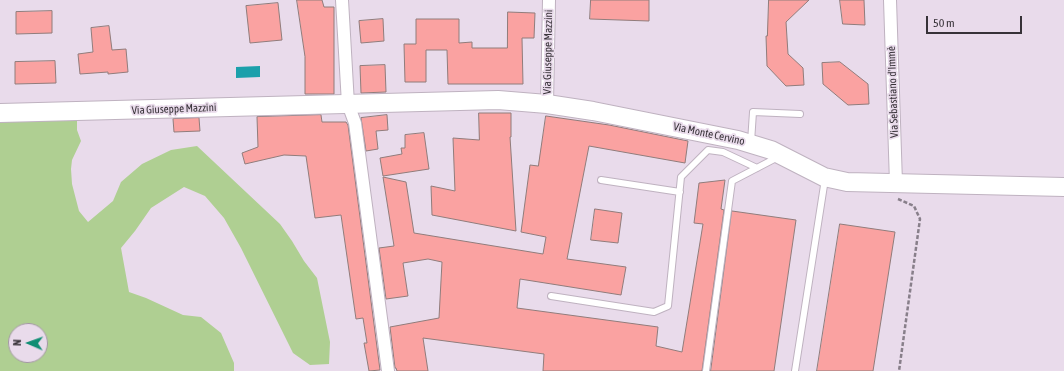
<!DOCTYPE html>
<html>
<head>
<meta charset="utf-8">
<style>
  body { margin:0 }
  #map { position:relative; width:1064px; height:371px; overflow:hidden; background:#e9dbeb; font-family:"Asap Condensed",sans-serif }
  canvas { display:block }
  .north { position:absolute; left:8px; top:323px; width:40px; height:40px; box-sizing:border-box; background:#e9dbeb; border:1px solid #a297a3; border-radius:50%; rotate:272deg; font-size:11px; font-weight:700; line-height:16px; text-align:center; color:#373238 }
  .north::after { content:''; display:block; margin:auto; width:14px; height:18px; background:#0f8e73; clip-path:polygon(50% 0,100% 100%,50% 72%,0 100%) }
  .scale { position:absolute; left:926px; top:16px; width:96px; height:18px; box-sizing:border-box; border:2px solid #373238; border-top:0; padding-left:5px; font-size:12px; line-height:14px; white-space:nowrap; color:#373238; -webkit-text-stroke:3px #e9dbeb; paint-order:stroke }
</style>
</head>
<body>
<div id="map">
<canvas width="1064" height="371"></canvas>
<div class="north">N</div>
<div class="scale">50 m</div>
</div>
<script>
const c = document.querySelector('canvas').getContext('2d');
c.lineJoin = 'round';
function fillPath(path, color) { c.fillStyle = color; c.fill(path, 'evenodd'); }
function trace(path, color, width, dash) { c.strokeStyle = color; c.lineWidth = width; c.lineCap = dash ? 'butt' : 'round'; c.setLineDash(dash || []); c.stroke(path); }
function write(font, color, halo, rows, align = 'center') {
  c.font = font + ' "Asap Condensed",sans-serif'; c.lineWidth = 3.5; c.setLineDash([]); c.textBaseline = 'middle'; c.strokeStyle = halo; c.fillStyle = color; for (const [text, x, y, turn = 0] of rows) {
    c.save(); c.translate(x, y); c.rotate((+turn || 0) * Math.PI / 180); c.textAlign = isNaN(turn) ? turn : align; if (halo) c.strokeText(text, 0, 0); c.fillText(text, 0, 0); c.restore();
  }
}
fillPath(new Path2D(`
  M77 111V130L81 141 72 160 71 169 72 184 79 211 88 222 113 201 121 182 142 164 171 150 197 146 280 224 292 241 304 261 317 278 330 342 329 364 310 365 293 353 241 248 224 218 205 196 184 187 151 208 135 231 121 248 129 292 146 298 183 315 201 317 221 333 234 363V371H0V113ZM16 331H40V355H16Z`), '#afcf92');
fillPath(new Path2D(`
  M260 66V77L236 78V67Z`), '#1ca0ab');
const building = new Path2D(`
  M297 0H322L324 7H334V94H305V57Z
  M591 0H649V21L590 19Z
  M769 0H809L786 22 788 54 803 68 804 85 786 86 767 66 766 36H767Z
  M840 0H864L865 25 843 24Z
  M278 3 282 40 250 43 246 6Z
  M52 11V33L16 34V12Z
  M508 12 535 13 534 38H522L523 84H448L447 50H426V82H405L404 44H416V19H459V43L472 42V48H507Z
  M383 19 384 41 361 43 359 21Z
  M109 26 112 50 126 49 128 72 108 74V72L80 74 78 54 93 52 91 28Z
  M55 61 56 83 15 84V62Z
  M840 62 868 84 869 104 848 105 823 84 822 63Z
  M385 65 386 92 361 93 360 66Z
  M479 113H511V137H510L516 231 432 215 431 186 455 191 453 138 479 140Z
  M321 115 322 122H346L348 125 380 370 369 371 364 343H367L363 318 356 319 341 215 315 218 306 156 284 155 245 164 242 153 258 147 257 117Z
  M387 115 388 130 376 131 378 149 366 151 361 118Z
  M546 116 609 125 688 141 685 163 589 146 567 259 626 267 621 295 520 279 517 308 658 327 656 346 682 352 703 224 694 223 699 183 725 180 721 209 724 210 702 371H543L544 354 423 338 428 371H397L396 368H395L390 327 439 318 442 262 428 259 403 263 408 296 386 299 379 248 394 246 383 177 406 182 414 233 543 254 546 237 521 232 530 165 538 166Z
  M199 118 200 131 174 132 173 119Z
  M424 133 429 169 383 176 380 158 402 154 401 148H405V135Z
  M595 209 622 213 618 243 591 240Z
  M732 211 796 220 774 371H711Z
  M840 224 895 232 873 371H817Z`);
fillPath(building, '#faa2a1');
trace(building, '#907c7b', 1);
const lane = new Path2D(`
  M751 142 753 112 800 114
  M601 180 680 192
  M551 296 654 312 668 306 681 177 708 150 723 152 757 168
  M706 371 732 181 778 157
  M795 371 825 179`);
const street = new Path2D(`
  M342 0 348 104 355 123 388 371
  M890 0 896 183
  M547 104 549 0`);
const secondary = new Path2D(`
  M0 113 498 100 547 104 593 111 738 140 771 150 824 177 847 182 1064 187`);
trace(lane, '#bfb2c0', 8);
trace(street, '#bfb2c0', 14);
trace(secondary, '#bfb2c0', 20);
trace(new Path2D(`
  M898 199 914 206 920 219 899 371`), '#887f8a', 2.5, [4, 2]);
trace(lane, '#fff', 6);
trace(street, '#fff', 12);
trace(secondary, '#fff', 18);
write('11px', '#373238', '#e9dbeb', [
  ["Via Giuseppe Mazzini",548,52,-89],
  ["Via Sebastiano d'Immè",893,92,-92],
  ["Via Giuseppe Mazzini",174,109,-2],
  ["Via Monte Cervino",709,134,12]
]);
</script>
</body>
</html>
